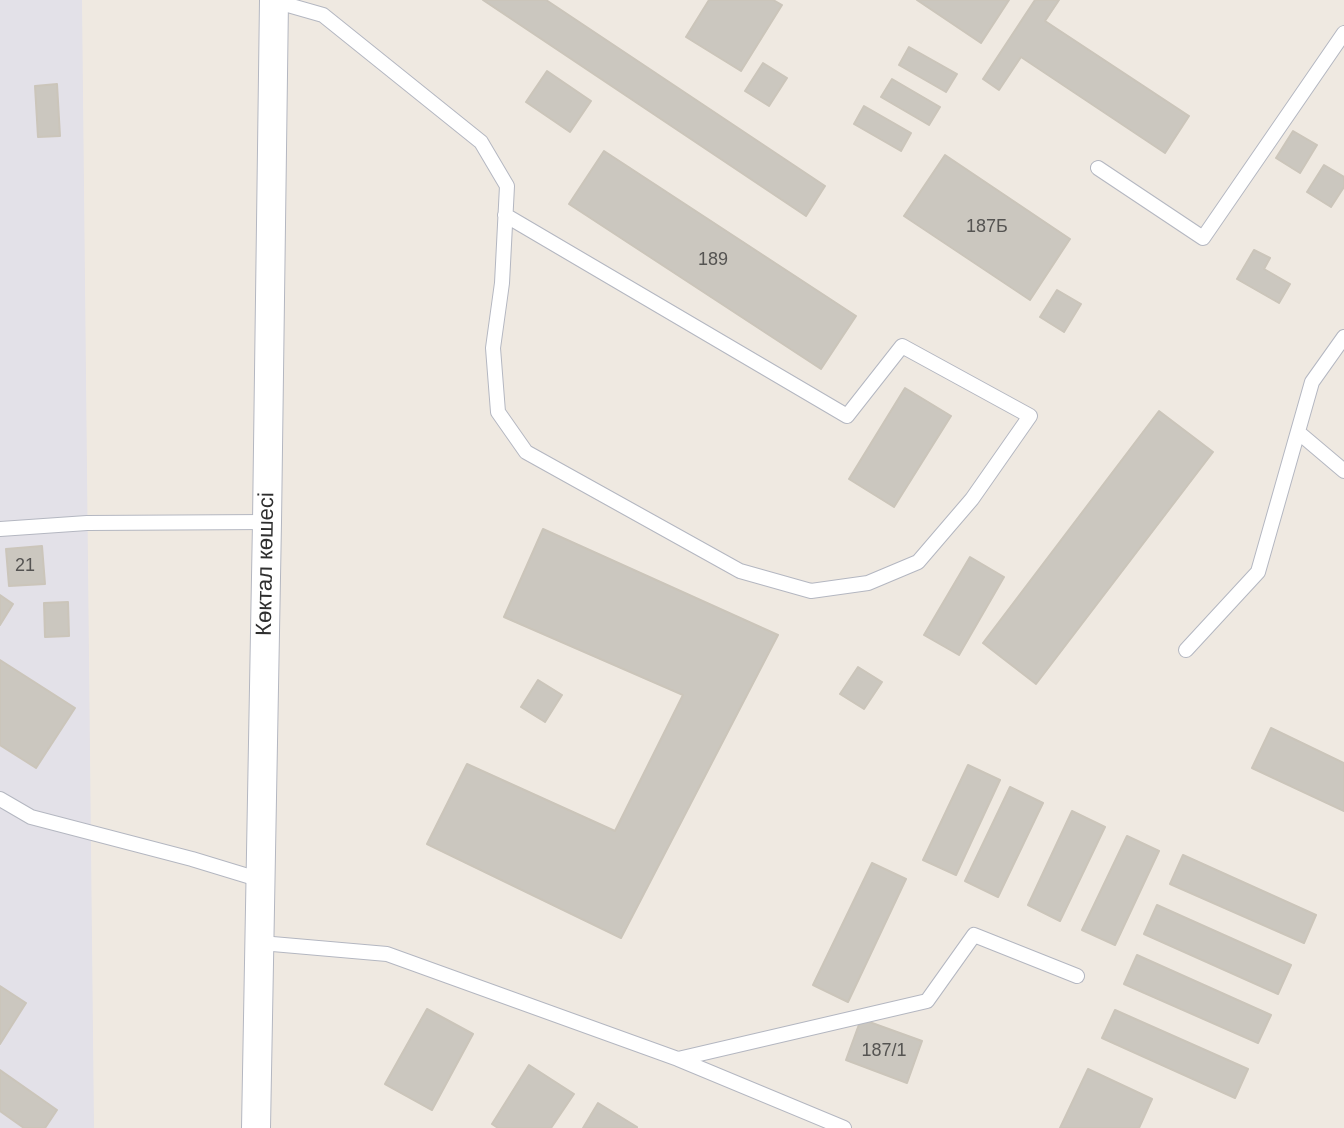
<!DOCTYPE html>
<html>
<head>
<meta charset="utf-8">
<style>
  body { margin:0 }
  canvas { display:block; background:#efe9e1 }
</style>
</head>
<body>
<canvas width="1344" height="1128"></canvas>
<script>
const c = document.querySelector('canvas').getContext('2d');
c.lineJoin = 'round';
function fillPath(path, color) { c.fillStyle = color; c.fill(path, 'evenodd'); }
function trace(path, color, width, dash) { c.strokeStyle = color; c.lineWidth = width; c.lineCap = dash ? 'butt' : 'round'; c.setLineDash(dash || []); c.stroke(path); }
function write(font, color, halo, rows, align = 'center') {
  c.font = font + ' Helvetica,sans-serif'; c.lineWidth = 6; c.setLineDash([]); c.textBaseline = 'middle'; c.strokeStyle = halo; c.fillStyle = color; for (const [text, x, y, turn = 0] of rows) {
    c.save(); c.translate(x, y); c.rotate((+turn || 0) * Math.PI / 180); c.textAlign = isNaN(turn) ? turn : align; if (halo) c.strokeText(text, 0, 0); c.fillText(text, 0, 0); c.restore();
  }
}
fillPath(new Path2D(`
  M0 0H82L94 1128H0Z`), '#e3e1e8');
const building = new Path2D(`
  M483 0H546L825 186 806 216Z
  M709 0H773L782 5 741 71 686 37Z
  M917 0H1009L981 43Z
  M1035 0H1059L1045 21 1189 116 1165 153 1021 57 999 90 983 79Z
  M909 47 957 74 946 92 899 65Z
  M763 63 787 78 769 106 745 91Z
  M547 71 591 101 570 132 526 102Z
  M892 79 940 107 929 125 881 97Z
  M57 84 60 136 38 137 35 86Z
  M864 106 911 133 901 151 854 124Z
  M1293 131 1317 145 1300 173 1276 158Z
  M604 151 856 316 821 369 569 204Z
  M945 155 1070 239 1030 300 904 216Z
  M1324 165 1344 177V187L1331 207 1307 192Z
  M1254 250 1270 258 1264 269 1290 284 1279 303 1237 279Z
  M1057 290 1081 304 1064 332 1040 317Z
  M905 388 951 416 894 507 849 479Z
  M1159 411 1213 452 1036 684 983 643Z
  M543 529 778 635 621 938 427 844 467 764 615 831 683 695 504 617Z
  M42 546 45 584 9 586 6 549Z
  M970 557 1004 577 959 655 924 635Z
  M0 595 13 604 0 625Z
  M68 602 69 636 45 637 44 603Z
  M0 660 75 708 36 768 0 745Z
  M858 667 882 682 864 709 840 694Z
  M538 680 562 695 545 722 521 707Z
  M1271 728 1344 763V811L1252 768Z
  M968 765 1000 780 956 875 923 860Z
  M1010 787 1043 803 998 897 965 881Z
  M1072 811 1105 827 1060 921 1028 905Z
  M1127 836 1159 851 1115 945 1082 930Z
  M1183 855 1316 915 1304 943 1170 884Z
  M872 863 906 879 848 1002 813 985Z
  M1157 905 1291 965 1278 994 1144 934Z
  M1137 955 1271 1015 1258 1043 1124 984Z
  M0 986 26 1003 0 1044Z
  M427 1009 473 1034 432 1110 385 1084Z
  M1115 1010 1248 1069 1235 1098 1102 1038Z
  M861 1019 922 1041 907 1083 846 1060Z
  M529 1065 574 1094 551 1128H498L492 1124Z
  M1088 1069 1152 1099 1139 1128H1060Z
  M0 1070 57 1110 45 1128H24L0 1111Z
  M598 1103 637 1127V1128H583Z`);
fillPath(building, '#cbc7bf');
trace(building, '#cbc5ba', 2);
const lane = new Path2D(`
  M274 1 323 15 481 142 507 186 502 283 493 348 498 412 526 452 740 571 811 591 868 583 918 562 972 499 1030 416 902 346 847 416 505 215
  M1098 168 1203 238 1344 33
  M1298 432 1344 471
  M0 529 87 523 267 522
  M1186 650 1258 572 1312 382 1344 337
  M0 799 31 817 192 859 261 880
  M261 943 387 954 678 1059 844 1128
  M678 1059 927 1001 974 935 1077 976`);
const street = new Path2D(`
  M256 1128 267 522 274 0`);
trace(lane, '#b4b7c1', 16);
trace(street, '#b4b7c1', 30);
trace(lane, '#fff', 14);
trace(street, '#fff', 28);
write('18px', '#555452', null, [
  ["187Б",987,227],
  ["189",713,260],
  ["21",25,566],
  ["187/1",884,1051]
]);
write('22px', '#2e2e2e', '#fff', [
  ["Көктал көшесі",266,564,-89]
]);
</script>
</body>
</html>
